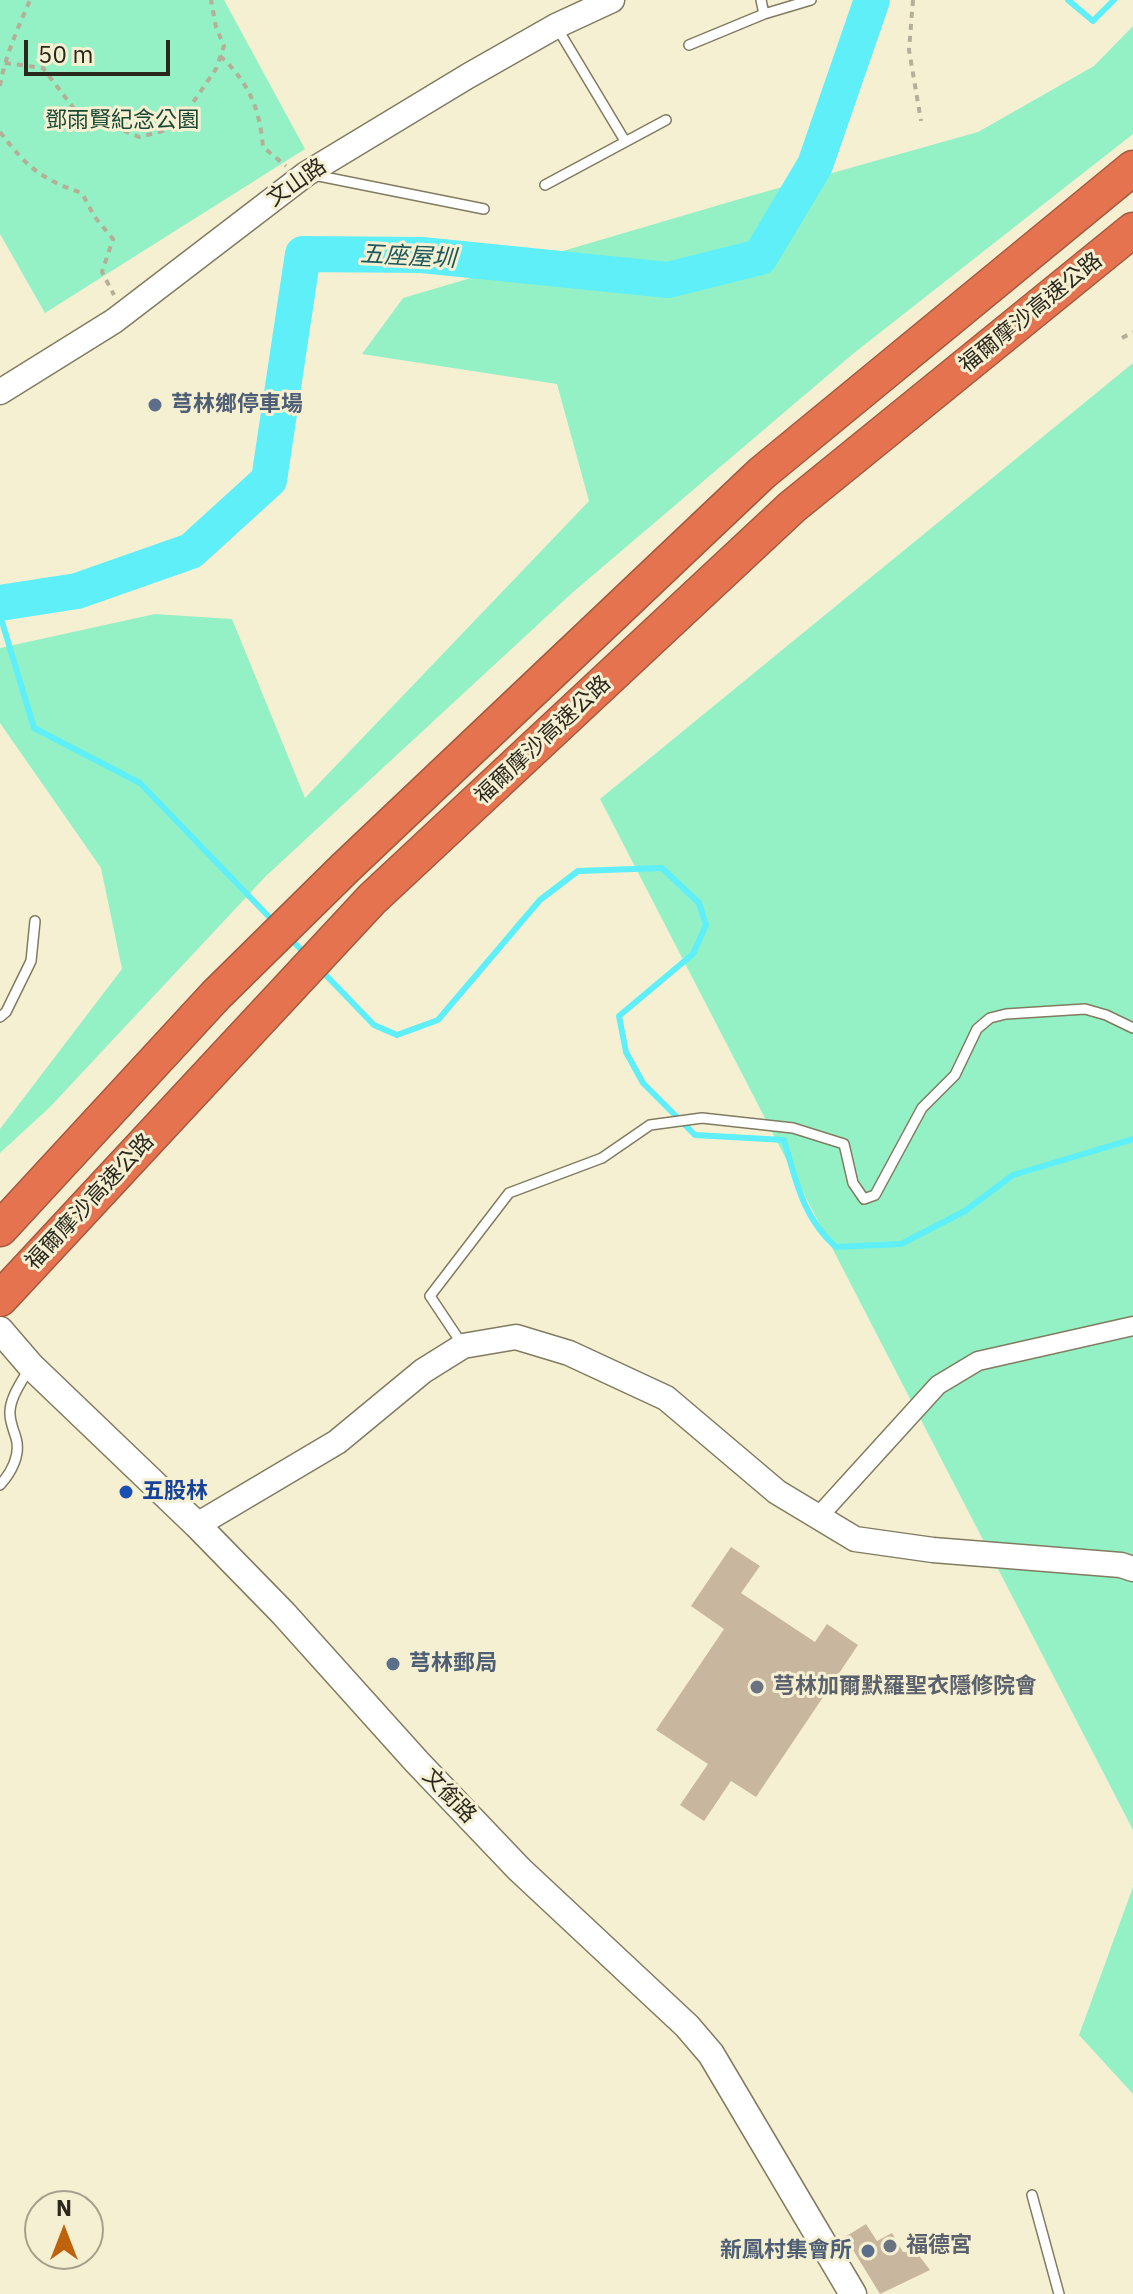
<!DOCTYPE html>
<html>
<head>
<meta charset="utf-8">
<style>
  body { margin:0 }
  #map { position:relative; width:1133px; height:2294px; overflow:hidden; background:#f6f0d3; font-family:"IBM Plex Sans",sans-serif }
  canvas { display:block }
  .north { position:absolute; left:24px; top:2190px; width:80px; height:80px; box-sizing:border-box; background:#f6f0d3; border:2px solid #a4a08a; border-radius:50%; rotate:0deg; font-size:22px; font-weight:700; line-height:32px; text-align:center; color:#2a281d }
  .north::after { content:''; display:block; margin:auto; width:28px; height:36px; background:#be620c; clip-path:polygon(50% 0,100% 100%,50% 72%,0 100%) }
  .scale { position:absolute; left:24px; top:40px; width:146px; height:36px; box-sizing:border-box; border:4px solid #2a281d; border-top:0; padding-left:10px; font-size:24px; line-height:28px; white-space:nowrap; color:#2a281d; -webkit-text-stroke:6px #f6f0d3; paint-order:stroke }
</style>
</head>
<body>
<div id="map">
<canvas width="1133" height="2294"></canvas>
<div class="north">N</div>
<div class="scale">50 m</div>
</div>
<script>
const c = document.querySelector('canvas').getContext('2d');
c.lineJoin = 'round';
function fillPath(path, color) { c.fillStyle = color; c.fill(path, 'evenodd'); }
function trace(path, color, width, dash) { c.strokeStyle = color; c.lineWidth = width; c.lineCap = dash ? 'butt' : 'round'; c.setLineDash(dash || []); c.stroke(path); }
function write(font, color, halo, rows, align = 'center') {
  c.font = font + ' "IBM Plex Sans","Noto Sans TC",sans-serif'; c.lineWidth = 6; c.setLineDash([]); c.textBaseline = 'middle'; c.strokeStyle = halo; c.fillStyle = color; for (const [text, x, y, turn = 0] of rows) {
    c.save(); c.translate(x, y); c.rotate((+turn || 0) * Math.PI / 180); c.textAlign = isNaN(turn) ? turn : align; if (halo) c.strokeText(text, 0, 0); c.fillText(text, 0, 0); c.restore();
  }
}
fillPath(new Path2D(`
  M0 0H224L305 149 45 313 0 234Z
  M1133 26V134L854 353 572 593 266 876 50 1107 0 1153V1129L122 969 101 868 0 723V648L155 614 232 619 305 798 589 501 557 384 362 354 403 298 743 198 978 132 1094 66Z
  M1133 363V1830L600 799Z
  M1133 1887V2094L1079 2035Z`), '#94f1c5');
trace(new Path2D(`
  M1068 0 1093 21 1114 0
  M0 615 34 728 140 783 273 921
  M290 938 307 956
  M320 969 374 1025 397 1035 438 1020 540 900 578 871 662 868 699 903 706 925 693 954 619 1016 626 1052 643 1083 695 1135 784 1140C796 1181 803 1218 836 1247L901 1244 965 1211 1013 1175 1133 1139`), '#5eeff8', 6);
trace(new Path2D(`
  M0 603 77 591 191 551 269 480 303 254 422 255 668 280 760 257 815 165 872 0`), '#5eeff8', 36);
fillPath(new Path2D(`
  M731 1547 760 1566 741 1593 815 1642 827 1624 858 1645 756 1797 731 1781 704 1821 680 1805 708 1764 656 1730 724 1629 691 1606Z
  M866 2224 877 2241 892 2233 903 2252 917 2253 930 2270 880 2294 845 2237Z`), '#c9b69f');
const service = new Path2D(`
  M761 0 764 14
  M556 26 625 141
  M689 45 764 14 811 0
  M314 175 484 209
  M545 185 666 120
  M0 1017 6 1012 31 961 35 921
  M462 1344 430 1296 509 1193 602 1158 650 1125 702 1118 793 1128 844 1144 853 1183 864 1199 875 1195 922 1108 955 1075 977 1029 990 1018 1006 1014 1085 1009 1106 1015 1133 1028
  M0 1485C11 1473 21 1455 16 1438 14 1431 10 1422 10 1414 9 1398 23 1380 30 1367
  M1032 2195 1059 2294`);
const minor = new Path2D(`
  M818 1517 938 1385 978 1361 1133 1326`);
const tertiary = new Path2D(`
  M0 392 114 321 306 174 468 76 556 26 612 0
  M197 1525 337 1442 423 1371 463 1346 516 1337 569 1353 666 1398 777 1492 855 1539 933 1550 1121 1565 1133 1569`);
const secondary = new Path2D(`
  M0 1330 31 1366 197 1525 283 1613 417 1762 519 1869 687 2026 711 2054 853 2294`);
const motorway = new Path2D(`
  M0 1229 216 995 345 868 762 473 1133 168
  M0 1299 372 899 792 507 1133 230`);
trace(service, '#807b61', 12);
trace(minor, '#807b61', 21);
trace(tertiary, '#807b61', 27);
trace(secondary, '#807b61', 29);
trace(motorway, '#a4593e', 37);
trace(new Path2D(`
  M913 0 909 50 921 121
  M220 56C249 82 260 110 263 147L286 166
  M5 63 43 68 75 110 139 137 163 131 183 117 216 69 224 46 216 27 211 0
  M0 86C5 56 18 28 30 0
  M0 132C26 166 40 179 82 193L94 216 113 239 102 272 114 295
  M1122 338 1133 332`), '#b3af98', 4, [6, 6]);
trace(service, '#fff', 9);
trace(minor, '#fff', 18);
trace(tertiary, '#fff', 24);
trace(secondary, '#fff', 26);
trace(motorway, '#e5734f', 34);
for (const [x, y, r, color] of [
  [155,405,8,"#5c6f8a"],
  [126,1492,8,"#1a4fb4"],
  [393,1664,8,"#5c6f8a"],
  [757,1687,8,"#6b7280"],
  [890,2246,8,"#6b7280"],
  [868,2251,8,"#5c6f8a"]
]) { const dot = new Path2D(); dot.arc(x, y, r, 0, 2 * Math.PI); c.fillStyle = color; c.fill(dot); trace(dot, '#f6f0d3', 3); }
write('22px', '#1b4835', '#f6f0d3', [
  ["鄧雨賢紀念公園",122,121]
]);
write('22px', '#2a281d', '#f6f0d3', [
  ["文山路",297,183,-35],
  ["福爾摩沙高速公路",1031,313,-39],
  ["福爾摩沙高速公路",543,740,-43],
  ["福爾摩沙高速公路",90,1202,-47],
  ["文銜路",449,1796,46]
]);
write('bold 22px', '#4e5e75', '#f6f0d3', [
  ["芎林鄉停車場",171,405],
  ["芎林郵局",409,1664],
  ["新鳳村集會所",852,2251,"right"]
], 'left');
write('bold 22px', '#164399', '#f6f0d3', [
  ["五股林",142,1492]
], 'left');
write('bold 22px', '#5b616d', '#f6f0d3', [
  ["芎林加爾默羅聖衣隱修院會",773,1687],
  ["福德宮",906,2246]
], 'left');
write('italic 24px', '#1c595d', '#f6f0d3', [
  ["五座屋圳",408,257,3]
]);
</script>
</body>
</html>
